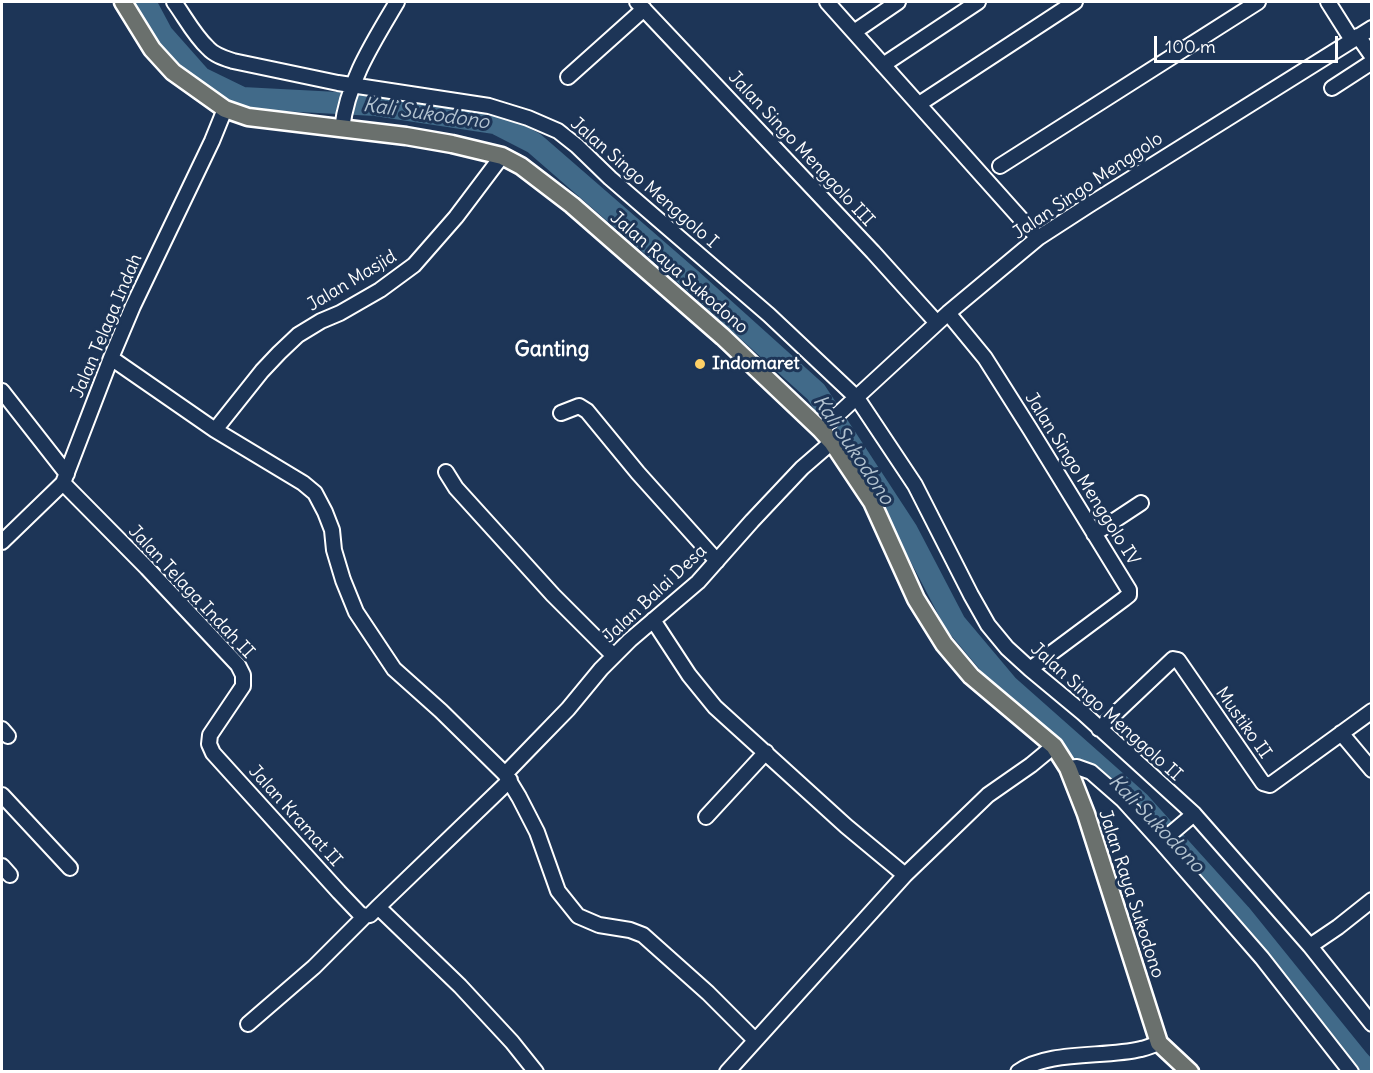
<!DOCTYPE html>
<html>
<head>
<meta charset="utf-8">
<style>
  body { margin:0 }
  #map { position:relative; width:1373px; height:1073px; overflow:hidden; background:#1d3557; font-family:Delius,sans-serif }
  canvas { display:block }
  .frame { position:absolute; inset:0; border:3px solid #fff; pointer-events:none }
  .scale { position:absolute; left:1154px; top:36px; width:184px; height:27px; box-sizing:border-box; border:3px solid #fff; border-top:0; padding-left:8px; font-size:18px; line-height:21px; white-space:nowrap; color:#fff; -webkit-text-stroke:4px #1d3557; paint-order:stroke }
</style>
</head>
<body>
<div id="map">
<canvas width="1373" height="1073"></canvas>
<div class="frame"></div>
<div class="scale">100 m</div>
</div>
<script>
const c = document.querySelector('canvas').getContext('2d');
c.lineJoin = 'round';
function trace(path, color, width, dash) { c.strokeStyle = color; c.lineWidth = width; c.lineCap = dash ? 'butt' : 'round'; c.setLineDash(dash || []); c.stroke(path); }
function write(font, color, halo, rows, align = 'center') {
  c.font = font + ' Delius,sans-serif'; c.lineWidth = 6; c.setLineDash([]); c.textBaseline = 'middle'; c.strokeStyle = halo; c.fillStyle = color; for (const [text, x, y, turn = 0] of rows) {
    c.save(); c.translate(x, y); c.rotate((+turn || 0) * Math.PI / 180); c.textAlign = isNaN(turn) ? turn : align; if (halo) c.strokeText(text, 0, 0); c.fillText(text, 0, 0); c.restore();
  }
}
trace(new Path2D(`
  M145 2 162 34 201 78 242 98 376 105 495 123 534 143 694 282 816 392 907 531 955 623 1008 686 1140 803 1240 914 1358 1060 1369 1072`), '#416a89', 22);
const minor = new Path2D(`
  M174 2C185 17 194 35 208 48 214 55 224 58 233 61L338 83 489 106 528 118 558 131 577 146 610 178 769 315 857 398 915 485 971 595 988 625 1007 648 1030 669 1083 713 1194 814 1310 946 1372 1024
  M637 2 873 252 937 323
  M827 2 1038 238
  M1328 2 1352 40
  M854 32 898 2
  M1358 36 1372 56
  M883 65 978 2
  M568 77 644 9
  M1332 88 1372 62
  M919 104 1075 2
  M342 129C347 82 374 41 397 2
  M1000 166 1258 2
  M948 313 985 358 1030 429 1129 590V595L1124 599 1030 669
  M111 358 215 430 303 483 315 493 325 512 332 530 334 550 343 580 356 612 394 669 441 711 505 774 519 797 537 832 558 891 578 916 599 925 630 930 643 935 708 993 755 1040
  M2 391 67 474
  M561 413 579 406 587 411 638 473 717 561
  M215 430 262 371 279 353 298 335 321 321 340 313 380 290 414 265 456 217 502 156
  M821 430 948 313 1038 238 1089 205 1372 28
  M446 472 456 488 553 595 614 656
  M63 483 147 568 238 665 243 675V686L210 735 209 744 213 753 339 892 360 914 365 916
  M1094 534 1141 503
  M2 542 63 483 111 358 133 306 212 141 225 109
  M653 620 689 675 715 707 846 826 905 875
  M2 729 8 736
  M1099 729 1173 659 1178 660 1263 783 1270 785 1372 711
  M1341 733 1372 770
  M1068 768 1077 767 1091 772 1123 800 1161 842 1262 958 1351 1072
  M505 774 535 743 568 709 601 669 630 640 698 582 752 521 802 468 832 442
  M2 795 70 868
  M706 817 766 752
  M1161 842 1194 814
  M2 866 10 875
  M378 907 460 986 512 1042 536 1072
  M1310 946 1338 927 1372 900
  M248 1024 314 967 365 916 370 915 378 907 510 780
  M727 1072 905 875 988 795 1031 765 1054 746
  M1018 1072C1048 1050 1105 1058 1141 1049 1147 1048 1153 1045 1159 1043`);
const major = new Path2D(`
  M123 2 152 49 173 72 225 109 248 117 406 136 452 144 502 156 521 166 572 205 723 337 821 430 832 442 872 502 916 599 944 644 971 676 1054 746 1068 768 1086 814 1159 1043 1190 1072`);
trace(minor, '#fff', 18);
trace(major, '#fff', 21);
trace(minor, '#1d3557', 14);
trace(major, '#6a706d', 16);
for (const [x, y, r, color] of [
  [700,364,6,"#ffd166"]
]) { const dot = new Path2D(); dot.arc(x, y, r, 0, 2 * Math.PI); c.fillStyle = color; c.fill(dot); trace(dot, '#1d3557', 2); }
write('18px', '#fff', '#1d3557', [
  ["Jalan Singo Menggolo III",801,149,47],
  ["Jalan Singo Menggolo I",644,183,41],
  ["Jalan Singo Menggolo",1088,186,-34],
  ["Jalan Raya Sukodono",679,273,41],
  ["Jalan Masjid",352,281,-31],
  ["Jalan Telaga Indah",107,326,-67],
  ["Jalan Singo Menggolo IV",1082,479,58],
  ["Jalan Telaga Indah II",191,592,47],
  ["Jalan Balai Desa",655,594,-43],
  ["Jalan Singo Menggolo II",1106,712,42],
  ["Mustiko II",1243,723,55],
  ["Jalan Kramat II",295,816,48],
  ["Jalan Raya Sukodono",1131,894,72]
]);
write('bold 18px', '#fff', '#1d3557', [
  ["Indomaret",712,364]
], 'left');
write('italic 20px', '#b3c3d0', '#1d3557', [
  ["Kali Sukodono",426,114,8],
  ["Kali Sukodono",853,450,56],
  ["Kali Sukodono",1156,824,46]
]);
write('bold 21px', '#fff', '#1d3557', [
  ["Ganting",552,350]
]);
</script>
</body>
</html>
